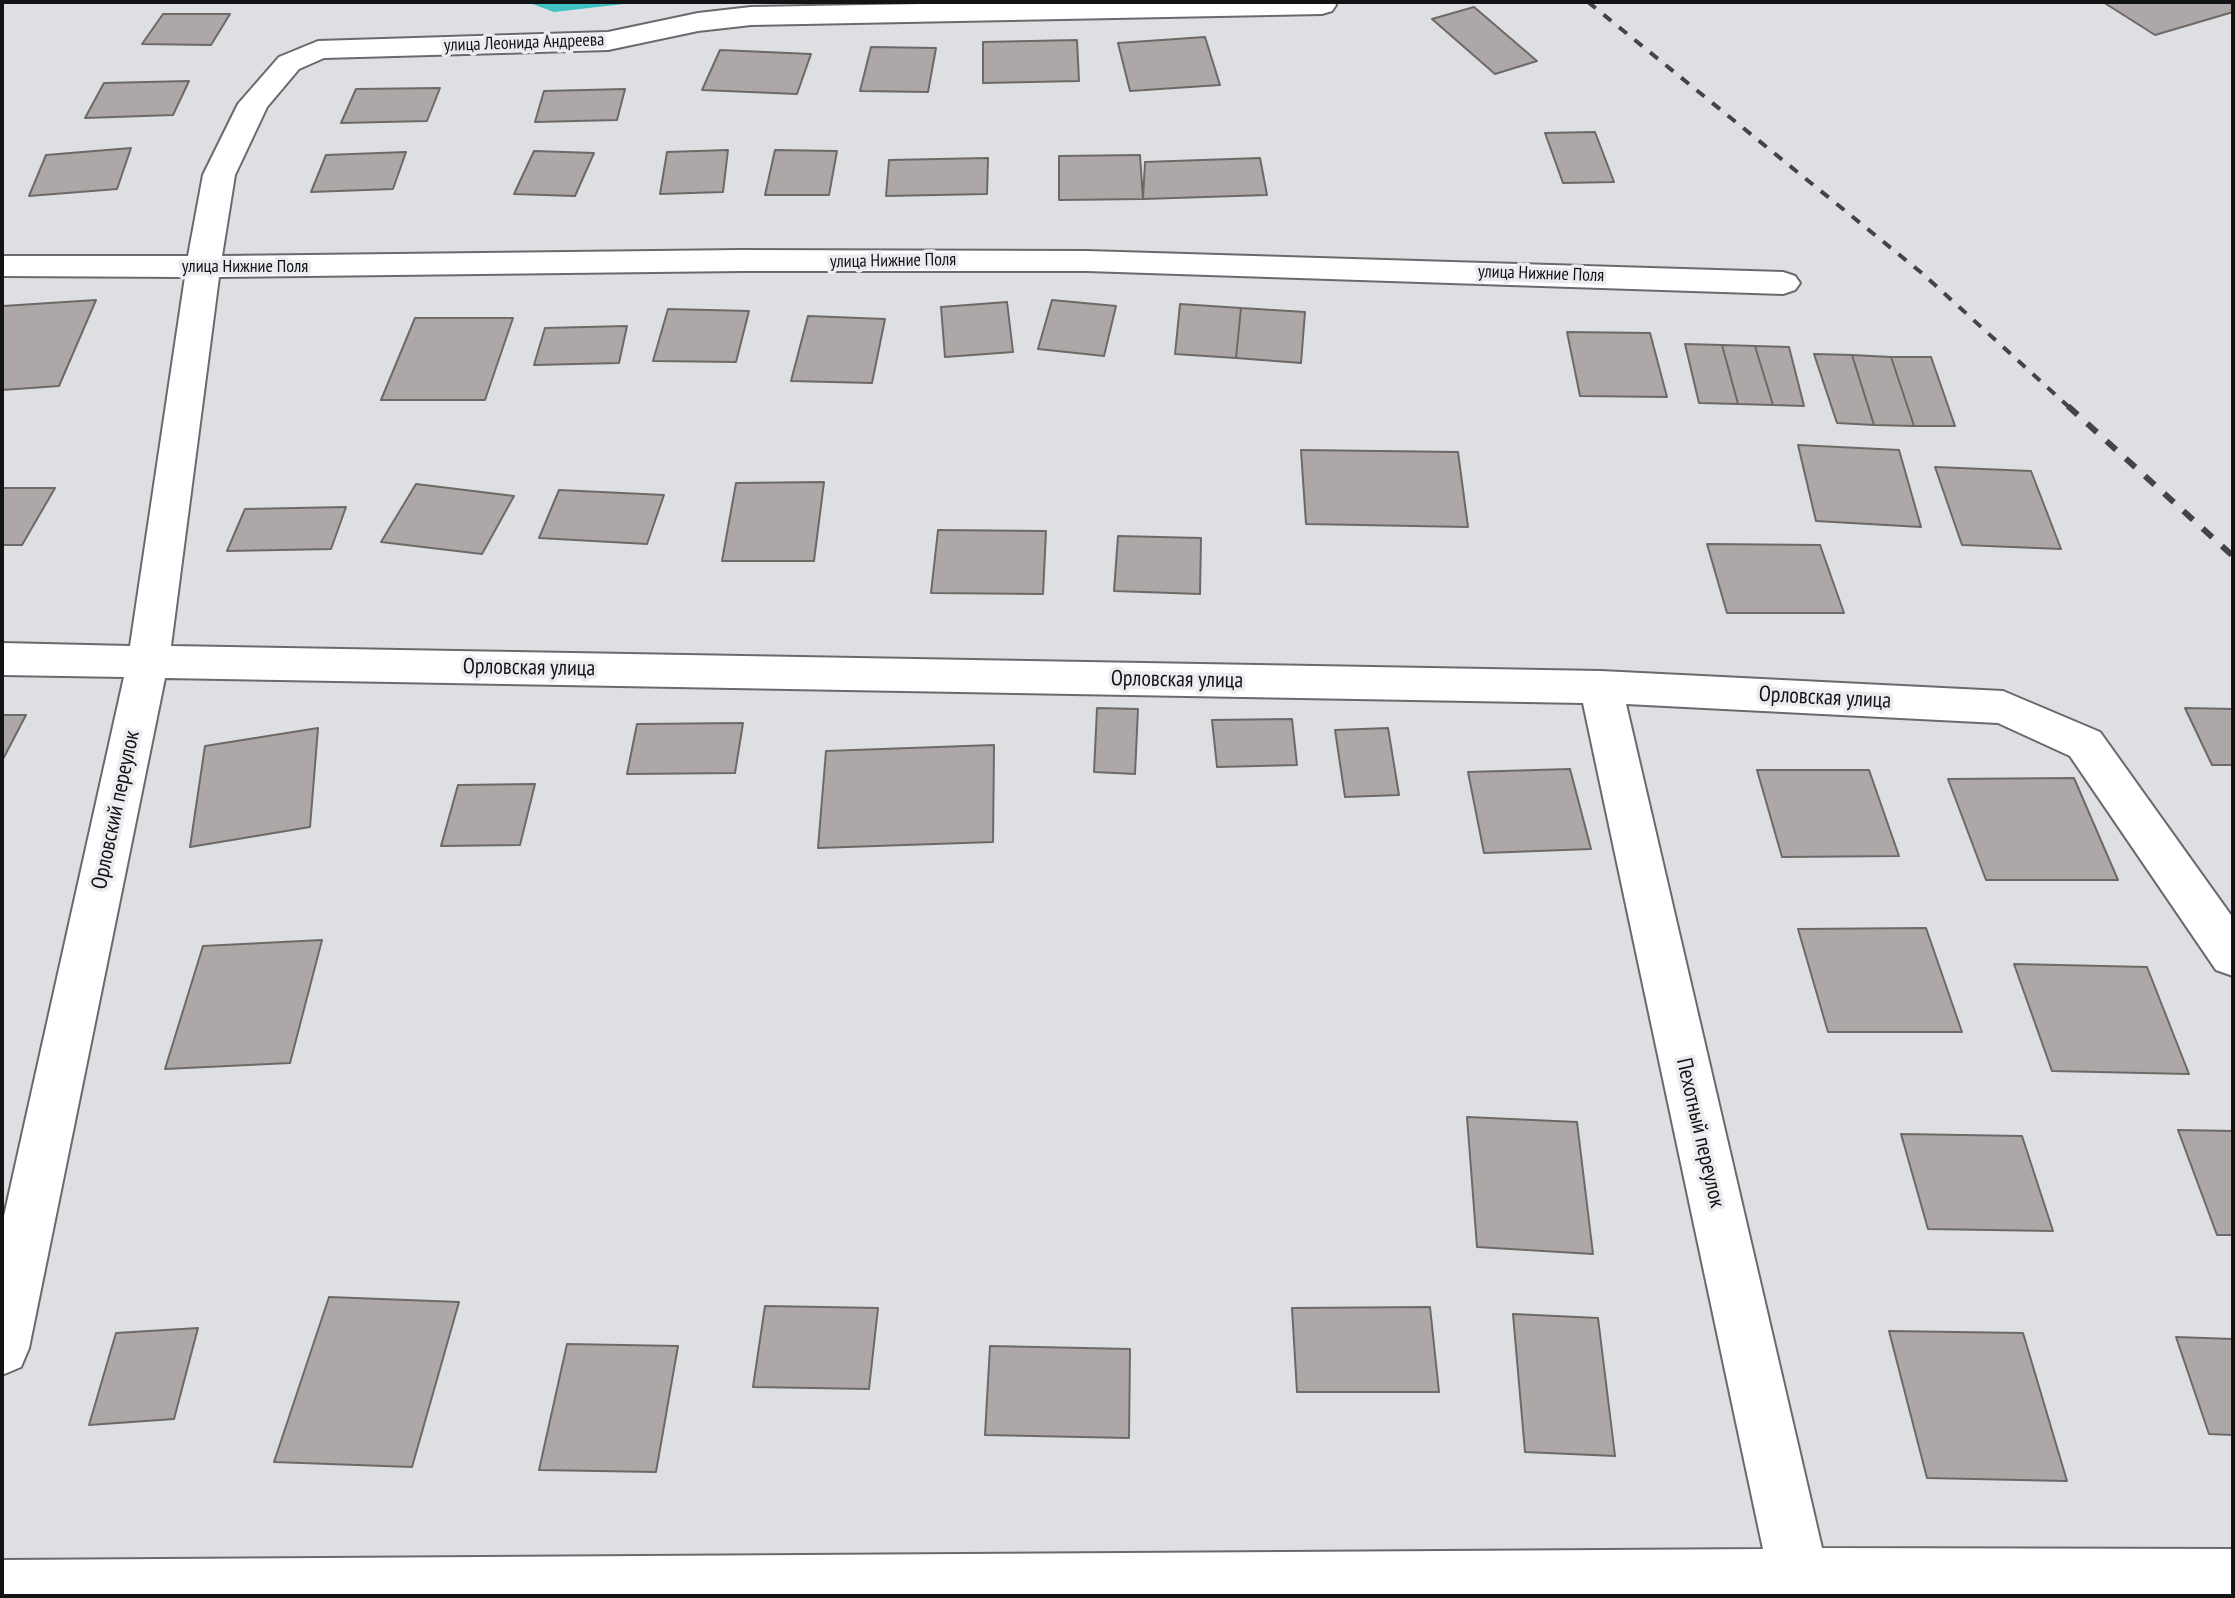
<!DOCTYPE html>
<html>
<head>
<meta charset="utf-8">
<style>
  body { margin:0 }
  #map { position:relative; width:2235px; height:1598px; overflow:hidden; background:#dddfe3; font-family:"PT Sans Narrow",sans-serif }
  canvas { display:block }
  .frame { position:absolute; inset:0; border:4px solid #121314; pointer-events:none }
</style>
</head>
<body>
<div id="map">
<canvas width="2235" height="1598"></canvas>
<div class="frame"></div>
</div>
<script>
const c = document.querySelector('canvas').getContext('2d');
c.lineJoin = 'round';
function fillPath(path, color) { c.fillStyle = color; c.fill(path, 'evenodd'); }
function trace(path, color, width, dash) { c.strokeStyle = color; c.lineWidth = width; c.lineCap = dash ? 'butt' : 'round'; c.setLineDash(dash || []); c.stroke(path); }
function write(font, color, halo, rows, align = 'center') {
  c.font = font + ' "PT Sans Narrow",sans-serif'; c.lineWidth = 7; c.setLineDash([]); c.textBaseline = 'middle'; c.strokeStyle = halo; c.fillStyle = color; for (const [text, x, y, turn = 0] of rows) {
    c.save(); c.translate(x, y); c.rotate((+turn || 0) * Math.PI / 180); c.textAlign = isNaN(turn) ? turn : align; if (halo) c.strokeText(text, 0, 0); c.fillText(text, 0, 0); c.restore();
  }
}
fillPath(new Path2D(`
  M527 2H641L554 12Z`), '#40c2c3');
const building = new Path2D(`
  M2103 2H2233V12L2155 35Z
  M1474 7 1537 61 1495 74 1432 19Z
  M163 14H230L211 45 142 44Z
  M1205 37 1220 85 1130 91 1118 43Z
  M1077 40 1079 81 983 83V42Z
  M871 47 936 48 928 92 860 91Z
  M720 50 811 54 797 94 702 90Z
  M189 81 173 115 85 118 104 83Z
  M440 88 427 121 341 123 356 89Z
  M625 89 617 120 535 122 544 91Z
  M1595 132 1614 182 1563 183 1545 133Z
  M131 148 117 189 29 196 46 155Z
  M728 150 723 192 660 194 667 152Z
  M775 150 837 151 829 195H765Z
  M534 151 594 153 575 196 514 194Z
  M406 152 393 189 311 192 326 155Z
  M1140 155 1143 199 1059 200V156Z
  M988 158 987 194 886 196 889 160Z
  M1260 158 1267 195 1143 199 1145 162Z
  M96 300 59 386 2 390 3 306Z
  M1052 300 1116 306 1104 356 1038 349Z
  M1007 302 1013 352 945 357 941 307Z
  M1180 304 1241 308 1236 358 1175 354Z
  M1241 308 1305 312 1301 363 1236 358Z
  M668 309 749 311 736 362 653 361Z
  M808 316 885 319 872 383 791 381Z
  M415 318H513L485 400H381Z
  M627 326 619 363 534 365 545 328Z
  M1567 332 1650 333 1667 397 1580 396Z
  M1685 344 1722 345 1738 404 1699 403Z
  M1722 345 1755 346 1773 405 1738 404Z
  M1755 346 1789 347 1804 406 1773 405Z
  M1814 354 1852 355 1874 425 1837 423Z
  M1852 355 1891 357 1914 426 1874 425Z
  M1891 357H1931L1955 426H1914Z
  M1798 445 1899 450 1921 527 1816 521Z
  M1301 450 1458 452 1468 527 1306 524Z
  M1935 467 2031 471 2061 549 1962 545Z
  M824 482 814 561H722L736 483Z
  M416 484 514 496 482 554 381 542Z
  M2 488H55L22 545H2Z
  M559 490 664 495 647 544 539 538Z
  M346 507 331 549 227 551 245 509Z
  M938 530 1046 531 1043 594 931 593Z
  M1118 536 1201 538 1200 594 1114 591Z
  M1707 544 1820 545 1844 613H1727Z
  M1097 708 1138 709 1135 774 1094 772Z
  M2185 708 2233 709V765H2212Z
  M2 715H26L2 761Z
  M1292 719 1297 765 1217 767 1212 720Z
  M743 723 735 773 627 774 637 724Z
  M318 728 310 827 190 847 205 746Z
  M1388 728 1399 795 1345 797 1335 730Z
  M994 745 993 842 818 848 826 751Z
  M1570 769 1591 849 1484 853 1468 772Z
  M1757 770H1869L1899 856 1782 857Z
  M2074 778 2118 880H1986L1948 779Z
  M535 784 520 845 441 846 458 785Z
  M1926 928 1962 1032H1828L1798 929Z
  M322 940 290 1063 165 1069 203 946Z
  M2014 964 2147 967 2189 1074 2052 1071Z
  M1467 1117 1577 1122 1593 1254 1477 1247Z
  M2178 1130 2233 1131V1235H2217Z
  M1901 1134 2022 1136 2053 1231 1928 1229Z
  M329 1297 459 1302 412 1467 274 1462Z
  M765 1306 878 1308 869 1389 753 1387Z
  M1430 1307 1439 1392H1297L1292 1308Z
  M1513 1314 1598 1318 1615 1456 1525 1452Z
  M198 1328 174 1419 89 1425 116 1333Z
  M1889 1331 2023 1333 2067 1481 1927 1478Z
  M2176 1337 2233 1339V1435L2209 1434Z
  M567 1344 678 1346 656 1472 539 1470Z
  M990 1346 1130 1349 1129 1438 985 1435Z`);
fillPath(building, '#ada8a7');
trace(building, '#6d6967', 2);
const minor = new Path2D(`
  M1033 2H1334L1336 5 1332 11 1322 14 751 25 698 31 608 50 324 58 299 69 267 107 235 175 222 256 741 250 1087 251 1783 272 1795 276 1800 283 1795 290 1783 294 1087 271H741L219 277 171 646 1601 671 2003 691 2100 732 2233 918V976L2216 970 2070 756 1998 723 1626 704 1822 1548 2233 1549V1596H2V1560L1763 1549 1583 703 165 678 29 1348 21 1367 2 1375V1225L124 677 2 675V643L130 646 185 277 2 276V256H188L203 175 238 104 279 57 318 41 608 32 698 13 751 7Z`);
trace(minor, '#686a6d', 4);
fillPath(minor, '#fff');
trace(new Path2D(`
  M1588 2 1923 274 2070 408`), '#424445', 4, [10, 10]);
trace(new Path2D(`
  M2068 406 2233 556`), '#424445', 6, [13, 13]);
write('18px', '#121314', '#eaecf0', [
  ["улица Леонида Андреева",524,43,-2],
  ["улица Нижние Поля",893,261,-1],
  ["улица Нижние Поля",245,267],
  ["улица Нижние Поля",1541,274,2]
]);
write('22px', '#121314', '#eaecf0', [
  ["Орловская улица",529,668,1],
  ["Орловская улица",1177,680,1],
  ["Орловская улица",1825,698,3],
  ["Орловский переулок",116,810,-78],
  ["Пехотный переулок",1700,1133,77]
]);
</script>
</body>
</html>
